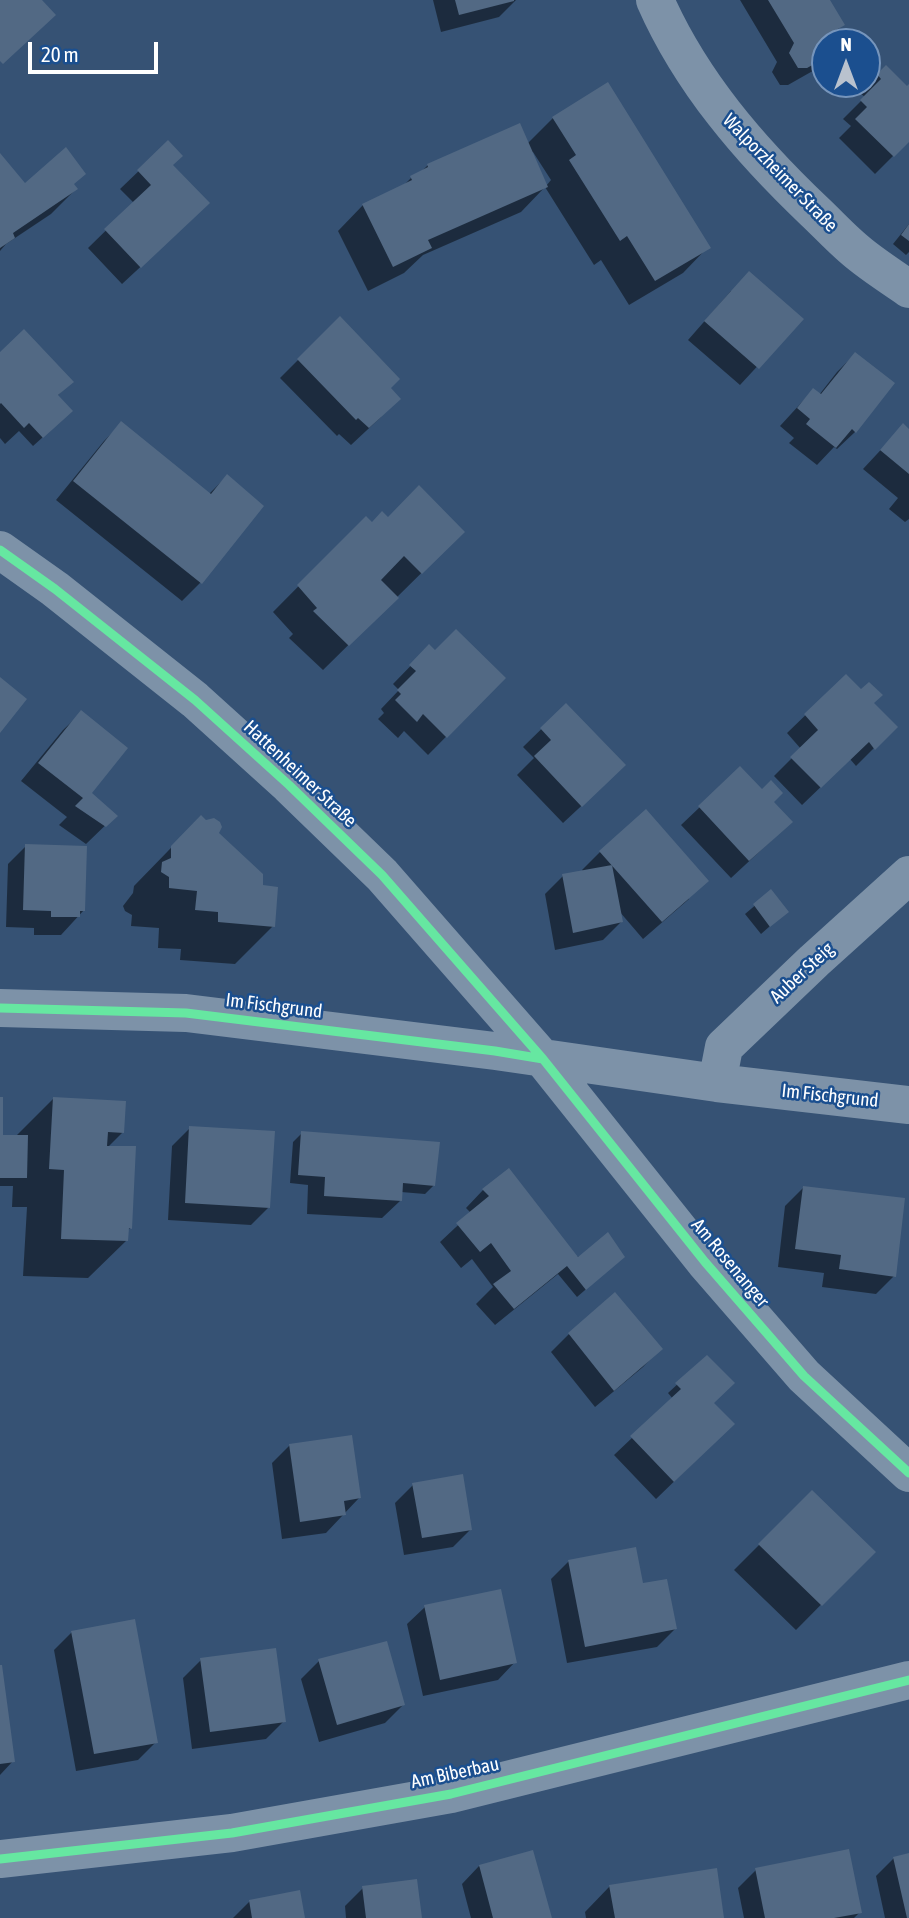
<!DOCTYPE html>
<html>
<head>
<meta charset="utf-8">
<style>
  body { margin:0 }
  #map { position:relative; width:909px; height:1918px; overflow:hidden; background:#365274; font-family:"Asap Condensed",sans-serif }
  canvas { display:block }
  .north { position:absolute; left:811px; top:28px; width:70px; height:70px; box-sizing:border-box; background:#1b4f8f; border:2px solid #7695bc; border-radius:50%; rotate:0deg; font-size:19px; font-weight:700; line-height:28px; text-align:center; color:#fff }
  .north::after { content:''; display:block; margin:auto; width:24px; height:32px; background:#b9c2ce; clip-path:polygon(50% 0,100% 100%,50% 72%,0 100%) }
  .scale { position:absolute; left:28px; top:42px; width:130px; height:32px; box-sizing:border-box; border:4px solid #fff; border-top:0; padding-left:9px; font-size:21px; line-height:24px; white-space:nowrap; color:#fff; -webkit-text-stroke:5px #1b4f8f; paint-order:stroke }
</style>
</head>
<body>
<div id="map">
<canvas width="909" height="1918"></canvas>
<div class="north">N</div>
<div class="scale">20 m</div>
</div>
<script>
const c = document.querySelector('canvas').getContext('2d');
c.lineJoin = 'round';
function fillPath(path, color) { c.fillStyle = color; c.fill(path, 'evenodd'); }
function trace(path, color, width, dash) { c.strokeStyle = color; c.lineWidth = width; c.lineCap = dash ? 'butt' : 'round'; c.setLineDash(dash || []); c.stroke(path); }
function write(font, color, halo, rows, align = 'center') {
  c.font = font + ' "Asap Condensed",sans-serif'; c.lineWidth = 5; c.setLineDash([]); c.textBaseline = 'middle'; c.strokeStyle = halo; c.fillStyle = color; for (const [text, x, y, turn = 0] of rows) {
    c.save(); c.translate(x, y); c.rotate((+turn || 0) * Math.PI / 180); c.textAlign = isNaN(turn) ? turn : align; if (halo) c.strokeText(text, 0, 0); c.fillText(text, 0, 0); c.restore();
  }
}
fillPath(new Path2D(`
  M433 0H516L499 17 441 32Z
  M740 0H828L843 24 835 32 841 42H825V64L788 85H780L772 72 777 62Z
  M886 67 907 88 909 85V140L875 174 839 138 851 126 843 119 865 97 860 93Z
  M553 118 708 247 683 273 629 305 601 260 594 265 545 187 521 212 423 255 404 273 368 291 338 231 363 205 401 188 411 178 420 173 428 165 527 144ZM533 152 551 180 546 186 531 153Z
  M168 143 171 165 190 221 122 284 88 248 134 203 120 189Z
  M0 155 25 186 72 185 76 189 51 214 6 244 0 251Z
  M909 224V252L906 255 893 244Z
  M731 291 801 319 740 385 688 340Z
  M340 318 389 388 381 417 351 445 339 434 337 436 280 378Z
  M0 354 71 382 57 396 62 420 33 446 19 431 5 444 0 438Z
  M855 354V432L837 449 834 447 817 465 789 443 794 438 780 426 813 390 819 395 837 372Z
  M121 424 209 494 227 476 262 506 200 583 182 601 56 500 104 441Z
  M903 426 909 431V519L905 522 889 509 898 498 863 469Z
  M366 518 371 524 387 519 463 532 323 670 289 638 293 634 273 612Z
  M429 647 435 652 504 678 428 755 404 731 398 738 378 719 384 713 381 709 399 690 393 684Z
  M846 676 895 727 856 766 850 759 802 805 774 776 801 749 787 733Z
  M566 705 606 783 563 823 517 775 534 758 523 747Z
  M81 713 89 793 115 816 86 844 59 825 67 817 21 781 63 730Z
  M740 769 772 802V840L731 878 681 825Z
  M645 812 689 899 643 939 619 911 621 922 603 940 555 950 545 894 563 876 584 872 582 870 600 852Z
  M201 817 217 833 261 887 273 926 235 964 180 960 181 949 158 948 159 928 131 926 132 915 125 911 123 906 133 893 134 886Z
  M26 846 84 910 61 935H34V928L6 927 8 864Z
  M771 892 786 912 761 934 745 914Z
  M0 1099 1 1136H16L53 1099 123 1132 107 1148 130 1228 127 1231V1240L88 1278 23 1276 27 1207H12L13 1186H0Z
  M190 1128 269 1207 251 1225 168 1220 172 1146Z
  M302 1133 434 1185 425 1194 401 1192 400 1201 382 1218 307 1214 308 1185 290 1183 293 1142Z
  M508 1170 575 1256 614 1265 577 1297 558 1274 495 1325 476 1304 493 1287 472 1259 461 1268 440 1242 471 1213 466 1208 483 1190Z
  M803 1188 894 1276 876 1294 822 1287 824 1273 778 1267 785 1206Z
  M569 1334 660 1349 643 1367 595 1407 551 1352Z
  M707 1357 715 1442 656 1499 614 1455 673 1399 668 1393Z
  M290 1445 359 1498 326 1533 282 1539 272 1463Z
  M413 1485 471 1529 453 1547 404 1555 395 1503Z
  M812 1492 873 1552 796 1630 734 1570Z
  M569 1561 642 1585 675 1629 657 1647 567 1663 551 1579Z
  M425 1607 515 1662 498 1680 423 1696 407 1624Z
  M72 1632 156 1742 138 1760 76 1771 54 1650Z
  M201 1660 284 1721 266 1739 192 1749 183 1678Z
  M319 1661 403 1705 385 1723 319 1742 301 1679Z
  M0 1666 13 1761 0 1775Z
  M909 1855V1918H885L876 1876 894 1858Z
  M479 1866 550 1918H471L462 1884Z
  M756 1870 860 1912 854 1918H744L738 1888Z
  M610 1886 723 1918H586L585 1912Z
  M363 1888 420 1918H346L345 1906Z
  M250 1901 303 1918H233Z`), '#0007');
fillPath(new Path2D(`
  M0 0H42L56 15 3 64 0 61Z
  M455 0H514V1L459 15Z
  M768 0H830L845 25 836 30 843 42H825V58L807 68H798L789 53 794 43Z
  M886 65 907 86 909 84V142L894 157 855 119 867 107 860 100 881 79 877 74Z
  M608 82 711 248 655 281 627 236 620 241 569 160 576 155 552 117Z
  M520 123 548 187 428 240 432 248 393 267 362 204 412 180 410 176 428 167 427 164Z
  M168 140 183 156 173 165 210 203 141 268 104 229 151 185 137 170Z
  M66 147 86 174 74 184 78 189 13 233 15 238 0 248V153L25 183Z
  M909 224V241L901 235Z
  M749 271 804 319 759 369 704 321Z
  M340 316 400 379 391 388 401 399 369 428 358 418 356 420 297 359Z
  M24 329 74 382 58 395 73 411 43 438 29 423 24 428 1 403 0 404V352Z
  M855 352 895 383 856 433 852 429 836 448 806 424 810 419 797 408 813 388 821 394Z
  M121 421 211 494 227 474 264 506 202 584 73 481Z
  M903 423 909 429V474L880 450Z
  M419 485 465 532 422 574 404 556 381 580 399 598 349 646 313 611 317 608 297 585 366 516 372 522 382 511 388 517Z
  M456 629 506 678 447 738 423 714 417 722 395 700 401 694 397 690 416 671 409 665 429 644 435 650Z
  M846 674 861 689 869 682 883 695 874 703 898 727 875 750 869 742 821 788 790 757 818 730 804 714Z
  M0 677 27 699 0 733Z
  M566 703 626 765 582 807 534 756 551 740 540 728Z
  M81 710 128 748 92 793 118 816 106 827 75 806 83 798 38 763Z
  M740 766 762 789 771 780 783 793 774 802 793 822 749 861 698 806Z
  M646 809 709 881 662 922 599 851Z
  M201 815 206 820 214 818 220 822 222 827 219 833 263 874V885L278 887 275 927 218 922V912L195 910 197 891 169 888V877L161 872 162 862 171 858V846Z
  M25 844 87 846 85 911H80V917H51V911L23 910Z
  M612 865 623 922 573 933 562 874Z
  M771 889 789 912 770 927 753 904Z
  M0 1097H3V1135H28L27 1178H0Z
  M53 1097 126 1101 124 1133 108 1132 107 1146H136L132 1229 129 1228 128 1241 61 1239 64 1170 49 1169Z
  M189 1126 275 1131 270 1208 185 1203Z
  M301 1131 440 1142 435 1186 403 1183 402 1201 324 1196 325 1177 298 1175Z
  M509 1168 578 1257 608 1232 625 1257 586 1290 567 1266 514 1309 493 1284 511 1271 491 1243 480 1252 456 1223 489 1196 482 1189Z
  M803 1186 905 1198 896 1277 839 1269 841 1255 795 1249Z
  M615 1292 663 1349 614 1391 568 1333Z
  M707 1355 735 1383 714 1403 735 1424 674 1482 630 1436 681 1389 675 1383Z
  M352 1435 361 1498 344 1501 346 1515 300 1522 289 1444Z
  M463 1474 472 1530 422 1538 412 1483Z
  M812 1490 876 1552 822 1606 758 1544Z
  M636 1547 643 1583 667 1579 677 1629 585 1647 568 1560Z
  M501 1589 517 1663 440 1680 424 1605Z
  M135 1619 158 1743 94 1754 71 1631Z
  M387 1641 405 1705 337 1725 318 1659Z
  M276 1648 286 1722 210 1732 200 1658Z
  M0 1665H2L15 1762 0 1764Z
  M849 1849 862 1913 834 1918H765L755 1868Z
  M533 1850 552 1918H493L479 1865Z
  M909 1853V1918H907L893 1857Z
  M717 1868 724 1918H615L609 1885Z
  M417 1879 422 1918H366L362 1886Z
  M300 1890 305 1918H252L249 1900Z`), '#526984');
trace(new Path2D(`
  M655 0C691 82 750 150 814 211 830 226 844 242 861 255 876 267 893 278 909 289
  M0 550 55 589 195 700 289 785 382 875 543 1059 705 1262 804 1376 909 1473
  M0 1008 186 1013 495 1051 717 1083 909 1105
  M717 1083 724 1047 814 961 909 875
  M0 1859 232 1833 451 1794 909 1680`), '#7d92a8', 38);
trace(new Path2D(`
  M0 550 55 589 195 700 289 785 382 875 543 1059 705 1262 804 1376 909 1473
  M0 1008 186 1013 495 1051 543 1059
  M0 1859 232 1833 451 1794 909 1680`), '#66e7a1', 9);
write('19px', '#fff', '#1b4f8f', [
  ["Walporzheimer Straße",780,173,46],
  ["Hattenheimer Straße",300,774,43],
  ["Auber Steig",802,973,-43],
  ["Im Fischgrund",274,1006,7],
  ["Im Fischgrund",830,1096,6],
  ["Am Rosenanger",730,1263,50],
  ["Am Biberbau",455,1773,-12]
]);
</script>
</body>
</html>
